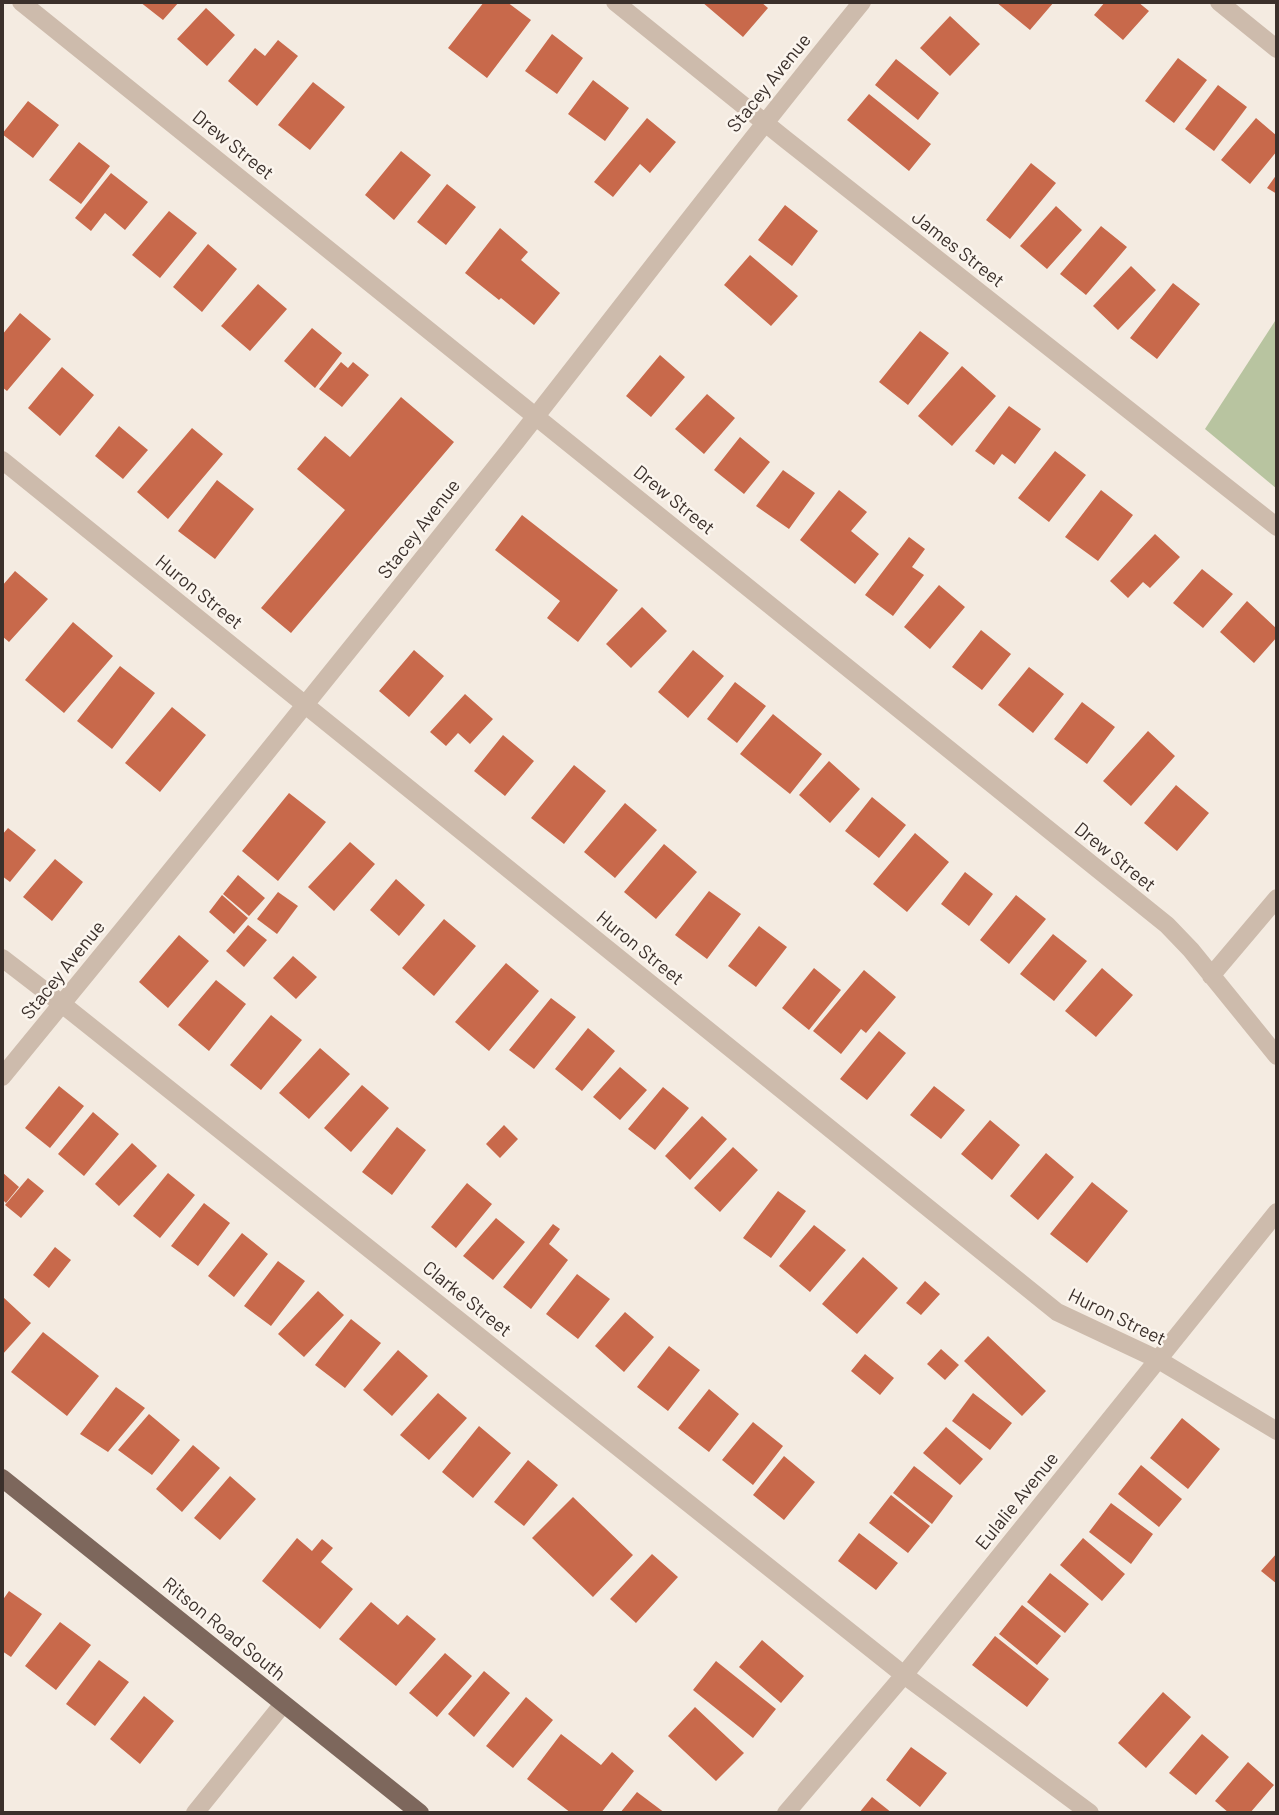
<!DOCTYPE html>
<html>
<head>
<meta charset="utf-8">
<style>
  body { margin:0 }
  #map { position:relative; width:1279px; height:1815px; overflow:hidden; background:#f4ebe1; font-family:Barlow,sans-serif }
  canvas { display:block }
  .frame { position:absolute; inset:0; border:4px solid #3b302b; pointer-events:none }
</style>
</head>
<body>
<div id="map">
<canvas width="1279" height="1815"></canvas>
<div class="frame"></div>
</div>
<script>
const c = document.querySelector('canvas').getContext('2d');
c.lineJoin = 'round';
function fillPath(path, color) { c.fillStyle = color; c.fill(path, 'evenodd'); }
function trace(path, color, width, dash) { c.strokeStyle = color; c.lineWidth = width; c.lineCap = dash ? 'butt' : 'round'; c.setLineDash(dash || []); c.stroke(path); }
function write(font, color, halo, rows, align = 'center') {
  c.font = font + ' Barlow,sans-serif'; c.lineWidth = 5; c.setLineDash([]); c.textBaseline = 'middle'; c.strokeStyle = halo; c.fillStyle = color; for (const [text, x, y, turn = 0] of rows) {
    c.save(); c.translate(x, y); c.rotate((+turn || 0) * Math.PI / 180); c.textAlign = isNaN(turn) ? turn : align; if (halo) c.strokeText(text, 0, 0); c.fillText(text, 0, 0); c.restore();
  }
}
fillPath(new Path2D(`
  M1277 318V489L1205 429Z`), '#b8c4a0');
fillPath(new Path2D(`
  M140 2H179L163 20Z
  M484 2H507L531 20 487 78 448 48Z
  M702 2H761L768 8 743 37Z
  M996 2H1054L1030 30Z
  M1105 2H1138L1149 11 1123 40 1094 15Z
  M206 8 235 35 207 66 177 39Z
  M950 16 980 44 950 76 920 48Z
  M552 34 583 58 557 94 525 71Z
  M278 40 298 56 257 106 228 81 255 48 265 56Z
  M1178 58 1207 80 1174 123 1145 101Z
  M896 59 939 93 918 120 875 85Z
  M593 80 629 108 605 141 568 114Z
  M313 82 345 107 310 150 278 125Z
  M1218 85 1247 107 1214 151 1185 129Z
  M869 94 931 144 909 171 847 120Z
  M28 101 59 125 33 158 2 134Z
  M647 118 676 142 650 173 640 164 613 197 594 182Z
  M1256 118 1277 136V151L1250 184 1221 160Z
  M79 142 110 166 81 204 49 180Z
  M401 151 431 175 394 220 365 195Z
  M1031 163 1056 183 1010 239 986 220Z
  M111 173 148 202 125 230 105 213 91 231 75 218Z
  M1277 174V194L1267 188Z
  M447 184 476 207 446 245 417 222Z
  M785 205 818 231 792 266 758 240Z
  M1056 206 1082 230 1047 269 1020 246Z
  M169 211 197 233 160 278 132 255Z
  M1101 226 1127 247 1086 295 1060 274Z
  M500 228 528 252 521 260 560 293 534 325 501 298 499 300 465 273Z
  M208 244 237 269 202 312 173 287Z
  M750 255 798 296 771 326 724 285Z
  M1131 266 1156 290 1118 330 1093 306Z
  M1173 283 1200 304 1157 359 1130 338Z
  M258 284 287 309 250 351 221 326Z
  M20 313 51 339 7 391 2 387V335Z
  M312 328 342 353 315 388 284 361Z
  M920 331 949 353 908 405 879 382Z
  M660 355 685 377 651 417 626 396Z
  M341 362 348 368 353 362 369 375 342 407 319 389Z
  M962 366 996 396 952 446 918 416Z
  M62 367 94 395 60 436 28 408Z
  M707 394 735 418 704 454 675 429Z
  M401 397 454 442 291 633 261 608 345 510 297 469 325 436 350 457Z
  M1009 406 1041 429 1015 464 1002 454 994 465 975 451Z
  M119 426 148 450 123 479 95 456Z
  M192 428 223 454 168 519 137 492Z
  M740 437 770 462 744 494 714 470Z
  M1055 451 1086 475 1049 522 1018 498Z
  M783 470 815 493 789 529 756 506Z
  M217 480 254 509 215 559 178 531Z
  M839 490 867 512 851 531 879 554 855 584 800 540Z
  M1101 490 1133 515 1098 561 1065 537Z
  M522 515 618 590 578 642 547 618 560 601 495 550Z
  M1155 534 1180 557 1150 588 1143 582 1128 598 1110 581Z
  M909 537 925 549 912 567 924 575 893 616 865 595Z
  M1202 569 1233 594 1203 628 1173 603Z
  M15 571 48 599 9 642 2 636V586Z
  M939 585 965 607 930 649 904 627Z
  M1247 601 1277 629V637L1254 663 1220 632Z
  M642 607 667 631 631 668 606 644Z
  M73 622 113 656 64 713 25 680Z
  M981 630 1011 654 982 690 952 667Z
  M414 650 444 676 409 717 379 691Z
  M693 650 724 676 688 718 658 692Z
  M120 666 155 693 112 749 77 721Z
  M1029 667 1064 694 1033 733 998 705Z
  M735 682 766 706 737 743 707 719Z
  M465 694 493 719 470 744 458 733 446 746 430 732Z
  M1082 702 1115 727 1087 764 1054 739Z
  M172 707 206 735 160 792 125 763Z
  M773 714 822 754 790 794 740 754Z
  M1148 731 1175 756 1131 806 1103 781Z
  M503 735 534 761 505 796 474 771Z
  M829 761 860 789 830 823 799 795Z
  M574 765 606 791 564 844 531 818Z
  M1176 785 1209 813 1177 851 1144 823Z
  M289 793 326 822 278 881 242 851Z
  M872 797 906 825 879 858 845 831Z
  M625 803 657 830 615 878 584 852Z
  M8 828 36 850 10 882 2 876V835Z
  M915 833 949 862 907 912 873 884Z
  M350 842 375 864 334 911 308 887Z
  M664 844 697 872 656 919 624 892Z
  M55 859 83 882 52 921 23 897Z
  M965 872 993 894 969 926 941 904Z
  M238 875 265 898 249 916 223 894Z
  M396 879 425 905 399 936 370 910Z
  M709 891 741 914 707 959 675 935Z
  M278 892 298 906 277 934 257 919Z
  M222 895 248 918 234 934 209 912Z
  M1016 895 1046 919 1009 964 980 940Z
  M444 919 476 946 434 996 402 968Z
  M248 925 267 940 244 967 226 951Z
  M759 926 787 947 756 987 728 966Z
  M1053 934 1087 961 1054 1001 1020 974Z
  M179 935 209 961 168 1008 139 982Z
  M293 956 317 977 296 999 273 978Z
  M506 963 539 991 489 1051 455 1022Z
  M814 968 841 990 809 1030 782 1008Z
  M1102 968 1133 995 1096 1037 1065 1011Z
  M864 970 896 997 866 1033 861 1029 841 1054 813 1031Z
  M216 980 246 1004 209 1051 178 1025Z
  M551 998 576 1017 534 1069 509 1050Z
  M271 1015 302 1040 261 1090 230 1065Z
  M588 1028 615 1051 582 1091 555 1069Z
  M879 1031 906 1053 867 1100 840 1079Z
  M320 1048 350 1074 309 1119 279 1093Z
  M620 1067 647 1090 620 1120 593 1097Z
  M362 1085 389 1108 351 1152 324 1128Z
  M59 1086 84 1106 50 1148 25 1128Z
  M934 1086 965 1110 941 1139 910 1115Z
  M663 1087 689 1108 655 1150 628 1129Z
  M93 1112 119 1134 84 1176 58 1154Z
  M702 1116 727 1139 690 1180 665 1156Z
  M990 1120 1020 1145 992 1180 961 1154Z
  M504 1125 518 1139 500 1158 486 1144Z
  M397 1127 426 1150 392 1195 362 1172Z
  M132 1143 157 1166 119 1206 95 1184Z
  M733 1147 758 1170 720 1212 694 1188Z
  M1046 1153 1074 1177 1038 1220 1010 1196Z
  M2 1172 19 1187 6 1203 2 1199Z
  M168 1173 195 1195 160 1238 133 1216Z
  M28 1178 44 1191 21 1218 5 1205Z
  M1092 1182 1128 1211 1087 1263 1050 1234Z
  M467 1183 492 1204 456 1248 431 1227Z
  M778 1191 806 1211 771 1258 743 1238Z
  M204 1203 230 1223 198 1266 171 1246Z
  M496 1218 525 1242 493 1280 463 1256Z
  M553 1224 560 1229 549 1244 568 1260 531 1309 503 1287Z
  M814 1225 846 1250 810 1292 779 1266Z
  M242 1233 268 1254 234 1297 208 1276Z
  M55 1247 71 1260 49 1288 33 1275Z
  M863 1257 898 1288 857 1334 822 1304Z
  M278 1261 305 1281 271 1326 244 1306Z
  M577 1274 610 1299 578 1339 546 1314Z
  M925 1281 940 1294 921 1315 906 1303Z
  M318 1291 344 1315 304 1357 278 1334Z
  M3 1297 31 1323 2 1355V1299Z
  M625 1312 654 1337 624 1372 595 1346Z
  M351 1319 381 1343 345 1388 315 1365Z
  M43 1332 99 1376 67 1416 11 1372Z
  M988 1336 1046 1391 1022 1416 964 1361Z
  M669 1346 700 1370 668 1411 637 1387Z
  M941 1349 959 1365 945 1380 927 1364Z
  M398 1350 428 1376 392 1416 363 1390Z
  M865 1354 894 1378 880 1395 851 1371Z
  M116 1387 145 1408 108 1452 80 1434Z
  M709 1389 739 1414 709 1452 678 1428Z
  M438 1393 467 1418 429 1460 400 1435Z
  M973 1393 1012 1423 990 1450 952 1421Z
  M149 1414 180 1440 152 1475 118 1450Z
  M1182 1418 1220 1449 1188 1489 1150 1458Z
  M753 1422 783 1446 753 1485 722 1460Z
  M479 1426 511 1453 473 1498 442 1472Z
  M946 1427 983 1459 960 1485 923 1453Z
  M193 1445 220 1468 182 1512 156 1489Z
  M784 1456 815 1482 784 1520 753 1495Z
  M528 1460 558 1485 524 1526 494 1502Z
  M1141 1465 1182 1499 1159 1527 1118 1494Z
  M914 1466 953 1496 932 1524 893 1493Z
  M230 1476 256 1499 220 1540 194 1518Z
  M891 1495 930 1526 908 1553 869 1523Z
  M573 1497 633 1555 593 1597 532 1538Z
  M1111 1503 1153 1534 1131 1564 1089 1532Z
  M859 1533 898 1563 876 1590 838 1561Z
  M297 1538 312 1551 322 1539 333 1548 321 1562 353 1589 320 1629 262 1581Z
  M1083 1538 1125 1574 1102 1601 1060 1565Z
  M1277 1553V1584L1261 1571Z
  M652 1554 678 1577 636 1623 610 1599Z
  M1050 1573 1089 1604 1065 1633 1027 1602Z
  M9 1591 42 1614 11 1657 2 1651V1601Z
  M371 1602 398 1625 407 1615 436 1639 396 1686 339 1639Z
  M1022 1605 1061 1636 1037 1665 999 1634Z
  M60 1622 91 1645 56 1690 25 1666Z
  M995 1636 1049 1679 1027 1707 972 1665Z
  M762 1640 804 1676 781 1703 739 1667Z
  M445 1653 472 1676 437 1717 409 1693Z
  M99 1660 129 1682 95 1726 66 1704Z
  M716 1661 776 1709 753 1738 693 1690Z
  M484 1671 510 1693 474 1737 448 1714Z
  M1163 1692 1191 1717 1146 1768 1118 1743Z
  M144 1696 174 1721 140 1764 110 1739Z
  M526 1697 553 1720 513 1768 486 1746Z
  M695 1707 744 1753 716 1781 668 1736Z
  M561 1734 601 1765 612 1752 634 1771 601 1813H571L527 1779Z
  M1202 1734 1229 1757 1196 1795 1169 1773Z
  M911 1747 947 1773 920 1807 886 1780Z
  M1248 1762 1274 1785 1250 1813H1229L1215 1801Z
  M637 1792 665 1813H620Z
  M872 1797 892 1813H859Z`), '#c8694b');
trace(new Path2D(`
  M21 2 1167 925 1191 950 1277 1056
  M615 2 785 139 1277 527
  M1219 2 1277 49
  M2 460 1057 1312 1157 1359 1277 1431
  M2 958 62 1004 904 1675 1090 1813
  M1211 976 1277 898
  M2 1077C173 869 343 659 511 448 628 299 742 149 862 2
  M195 1813 283 1704
  M786 1813 904 1675 1277 1212`), '#cdbbac', 18);
trace(new Path2D(`
  M2 1478 420 1813`), '#7d675c', 18);
write('19px', '#3b302b', '#fbf5ee', [
  ["Stacey Avenue",769,83,-51],
  ["Drew Street",233,145,39],
  ["James Street",958,249,38],
  ["Drew Street",674,500,39],
  ["Stacey Avenue",419,529,-52],
  ["Huron Street",199,592,39],
  ["Drew Street",1115,857,39],
  ["Huron Street",640,948,39],
  ["Stacey Avenue",63,970,-51],
  ["Clarke Street",467,1299,39],
  ["Huron Street",1117,1317,26],
  ["Eulalie Avenue",1017,1501,-51],
  ["Ritson Road South",224,1629,39]
]);
</script>
</body>
</html>
